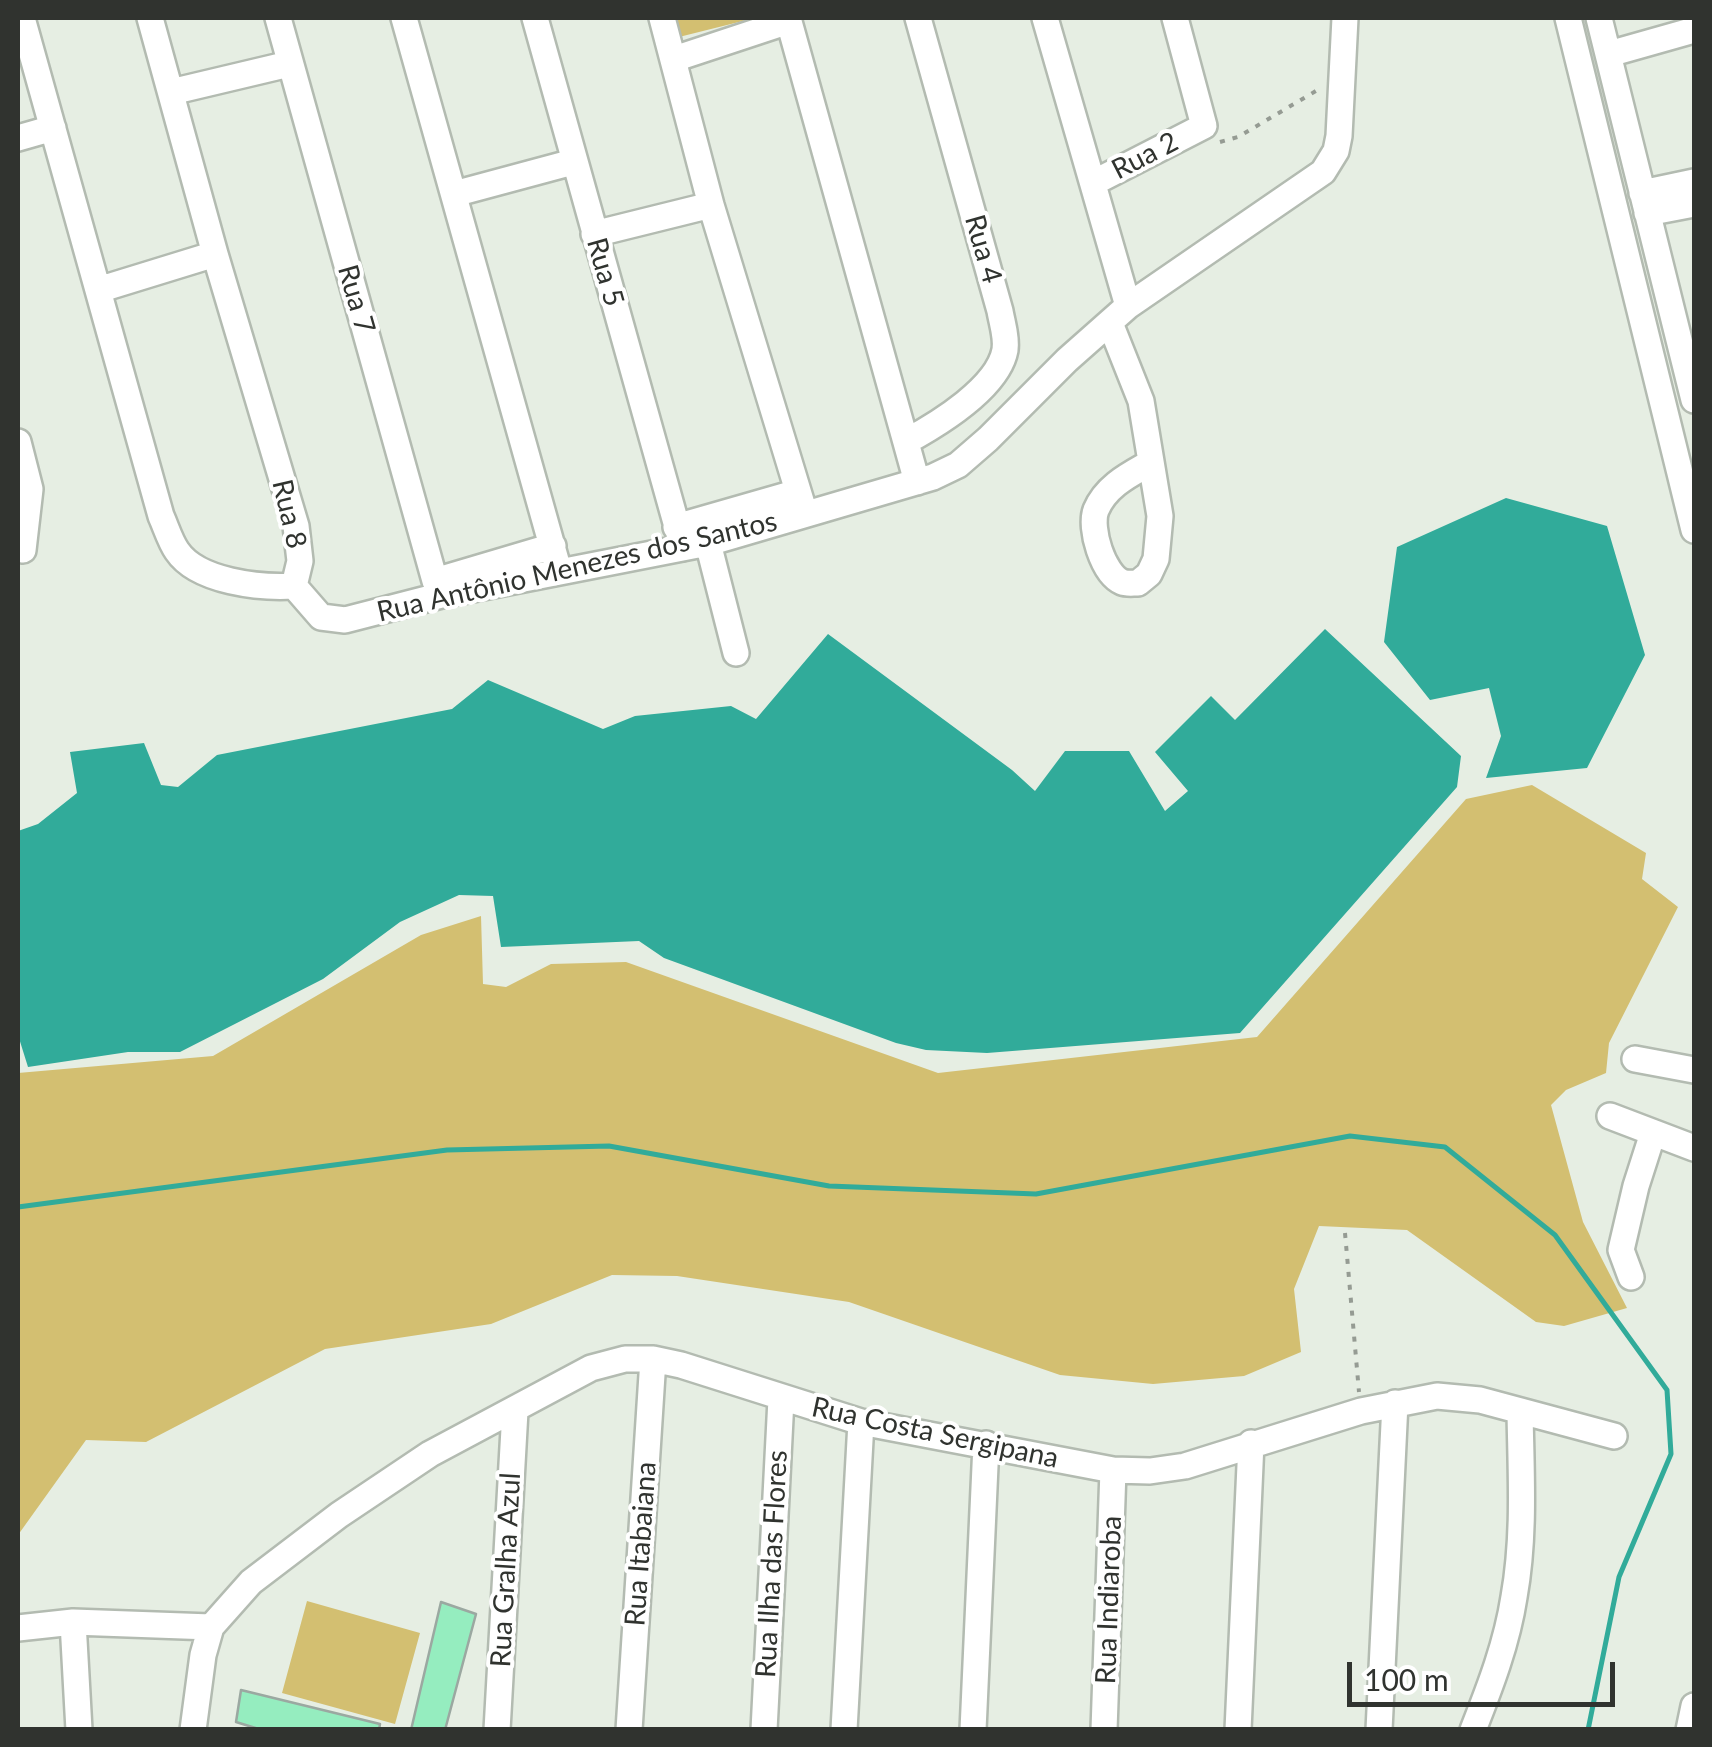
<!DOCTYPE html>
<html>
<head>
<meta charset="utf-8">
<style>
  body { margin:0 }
  #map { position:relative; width:1712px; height:1747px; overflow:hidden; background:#e6eee3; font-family:Lato,sans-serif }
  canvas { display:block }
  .frame { position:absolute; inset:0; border:20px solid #30332f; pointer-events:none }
  .scale { position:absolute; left:1347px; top:1662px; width:268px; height:45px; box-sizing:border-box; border:5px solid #30332f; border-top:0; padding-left:12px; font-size:30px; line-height:35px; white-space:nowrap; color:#30332f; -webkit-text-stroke:8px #fff; paint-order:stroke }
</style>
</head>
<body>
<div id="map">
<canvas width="1712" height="1747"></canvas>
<div class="frame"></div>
<div class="scale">100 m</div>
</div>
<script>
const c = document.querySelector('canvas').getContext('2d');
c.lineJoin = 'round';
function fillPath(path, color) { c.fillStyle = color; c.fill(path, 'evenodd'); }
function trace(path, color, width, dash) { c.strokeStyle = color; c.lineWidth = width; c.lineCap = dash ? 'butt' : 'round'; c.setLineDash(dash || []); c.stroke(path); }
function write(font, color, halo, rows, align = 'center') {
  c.font = font + ' Lato,sans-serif'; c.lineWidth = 8; c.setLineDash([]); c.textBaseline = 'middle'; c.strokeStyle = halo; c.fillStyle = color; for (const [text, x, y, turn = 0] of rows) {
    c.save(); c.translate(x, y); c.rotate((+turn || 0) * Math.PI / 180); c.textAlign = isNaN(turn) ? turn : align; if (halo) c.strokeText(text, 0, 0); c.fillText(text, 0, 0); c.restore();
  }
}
fillPath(new Path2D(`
  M670 18H755L675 38Z
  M1532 785 1646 853 1642 879 1678 907 1609 1043 1606 1073 1566 1090 1551 1105 1583 1222 1627 1308 1564 1326 1536 1322 1407 1230 1319 1226 1294 1289 1301 1352 1244 1376 1153 1384 1060 1375 849 1302 677 1276 612 1275 491 1324 325 1349 146 1442 86 1440 18 1535V1073L213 1056 421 935 481 916 483 984 506 987 551 964 626 962 938 1073 1257 1037 1466 799Z
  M307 1601 420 1633 395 1724 282 1693Z`), '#d3bf71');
fillPath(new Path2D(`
  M1506 498 1607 526 1645 655 1587 768 1486 778 1501 736 1489 688 1430 700 1384 642 1397 547Z
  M1325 629 1461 756 1457 787 1240 1033 987 1053 926 1050 896 1043 664 958 639 941 501 947 493 896 459 895 400 922 323 979 180 1052H128L28 1067 18 1035V831L38 824 77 793 70 752 144 743 161 785 178 787 217 755 452 709 488 680 603 729 635 716 731 706 756 719 828 634 1012 770 1035 791 1065 751H1129L1165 811 1188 791 1155 752 1211 696 1235 720Z`), '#31ab9a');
trace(new Path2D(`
  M18 1207 447 1150 609 1146 829 1186 1036 1194 1350 1136 1445 1147 1555 1235 1667 1390 1671 1454 1619 1577 1588 1730`), '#31ab9a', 5);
const building = new Path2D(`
  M441 1602 476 1614 445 1730H411Z
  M241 1690 380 1724 379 1730H262L236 1722Z`);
fillPath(building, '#95edbf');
trace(building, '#9ba8a1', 2.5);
const minor = new Path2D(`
  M22 18 161 516C166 527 170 541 177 551 198 582 260 588 294 586
  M150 18 215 254 296 526 300 561 294 586
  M278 18 435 581 442 595
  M404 18 559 571
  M535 18 683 548
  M662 18 711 205 805 514
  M788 18 917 482
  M1045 18 1128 306
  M1568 18 1694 530
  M1599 18 1694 400
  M1609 54 1694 30
  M674 59 789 21
  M171 92 289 64
  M18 138 53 128
  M1093 183 1204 126 1175 18
  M1642 193 1694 182
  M454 194 573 162
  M1647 213 1694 204
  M594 234 711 205
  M98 290 215 254
  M1110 323 1141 401 1160 516 1156 559 1149 574 1138 583C1132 583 1127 584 1122 582 1103 574 1089 528 1096 510 1106 486 1129 475 1150 463
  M907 441C938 424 998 388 1005 350 1007 337 1002 323 1000 311L918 18
  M18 442 30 489 23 550
  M676 527 798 492
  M708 543 736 653
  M435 581 553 546
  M294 586 321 617 345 620 442 595 708 543 933 477 958 465 988 439 1067 360 1128 306 1323 172 1336 151 1339 136 1345 18
  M1635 1059 1694 1070
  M1610 1116 1694 1148
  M1631 1277 1621 1250 1636 1186 1653 1133
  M73 1622 79 1730
  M18 1628 73 1622 211 1627
  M193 1730 203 1655 211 1627 251 1582 339 1515 430 1454 591 1368 625 1359H653L681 1365 861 1422 1113 1470 1150 1471 1185 1466 1361 1411 1437 1396 1480 1400 1614 1436
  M497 1730 515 1411
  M629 1730 653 1359
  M764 1730 781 1399
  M844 1730 861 1422
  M973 1730 986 1444
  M1104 1730 1113 1470
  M1238 1730 1251 1443
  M1379 1730 1395 1403
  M1473 1730C1490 1687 1507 1643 1514 1597 1525 1536 1521 1473 1520 1412
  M1689 1730 1694 1706`);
trace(minor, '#b3bbb1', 30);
trace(new Path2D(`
  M1220 142 1238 137 1321 88
  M1345 1233 1359 1392`), '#959b93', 4, [5, 8]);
trace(minor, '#fff', 25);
write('28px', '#30332f', '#fff', [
  ["Rua 2",1145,156,-27],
  ["Rua 4",983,249,74],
  ["Rua 5",605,272,74],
  ["Rua 7",356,299,74],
  ["Rua 8",289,514,77],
  ["Rua Antônio Menezes dos Santos",577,567,-13],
  ["Rua Costa Sergipana",935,1433,12],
  ["Rua Itabaiana",641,1544,-86],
  ["Rua Ilha das Flores",772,1564,-87],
  ["Rua Gralha Azul",506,1570,-87],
  ["Rua Indiaroba",1109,1600,-88]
]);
</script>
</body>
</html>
